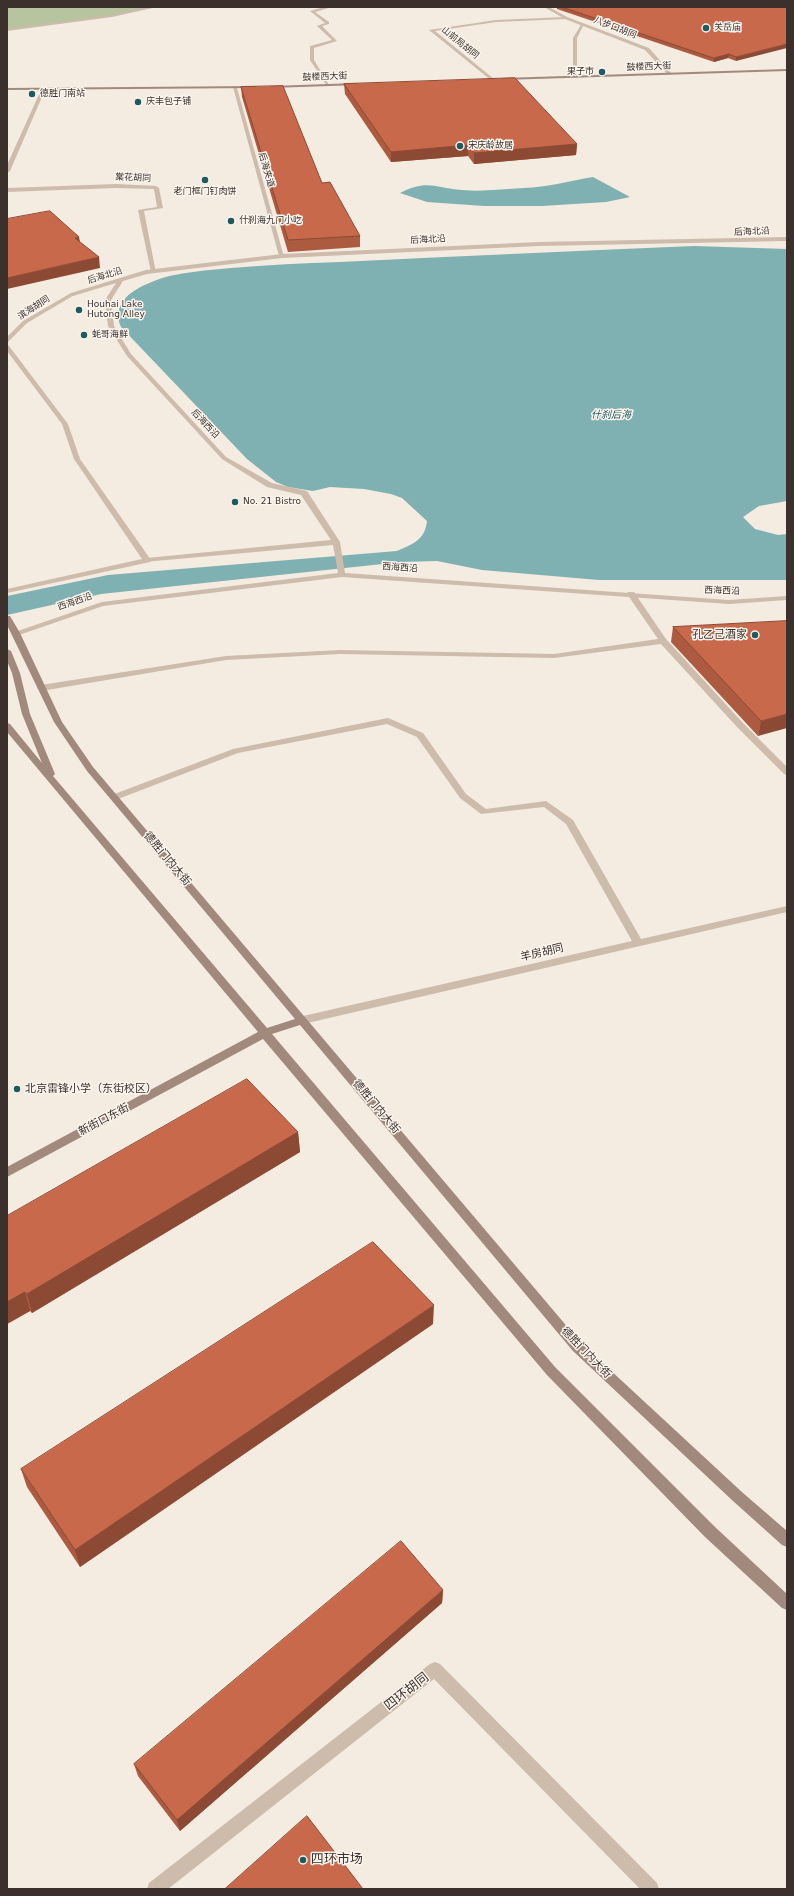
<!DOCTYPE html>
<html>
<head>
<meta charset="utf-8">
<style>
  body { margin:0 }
  #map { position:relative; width:794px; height:1896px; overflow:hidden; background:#f4ebe1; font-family:"DejaVu Sans",sans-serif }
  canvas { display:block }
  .frame { position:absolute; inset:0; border:8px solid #3b302b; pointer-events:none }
</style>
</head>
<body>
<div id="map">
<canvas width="794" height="1896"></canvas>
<div class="frame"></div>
</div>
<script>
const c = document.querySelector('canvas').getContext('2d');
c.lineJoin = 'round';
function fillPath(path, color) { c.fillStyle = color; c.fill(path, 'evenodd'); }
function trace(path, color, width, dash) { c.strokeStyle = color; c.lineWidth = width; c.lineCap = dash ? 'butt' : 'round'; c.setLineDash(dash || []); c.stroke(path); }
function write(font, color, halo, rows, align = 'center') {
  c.font = font + ' "DejaVu Sans","Noto Sans SC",sans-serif'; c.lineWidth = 3; c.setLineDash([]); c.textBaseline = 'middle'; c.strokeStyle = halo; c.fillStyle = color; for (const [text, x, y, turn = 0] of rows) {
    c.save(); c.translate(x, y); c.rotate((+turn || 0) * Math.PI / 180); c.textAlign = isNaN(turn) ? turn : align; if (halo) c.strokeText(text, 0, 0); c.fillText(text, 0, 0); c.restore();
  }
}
fillPath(new Path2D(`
  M7 7H155L112 16 7 30Z`), '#b8c4a0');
fillPath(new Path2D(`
  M593 177 630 197 606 202 542 206H484L427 202 400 193C427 179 435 188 462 190 482 192 504 189 524 188 547 187 570 181 593 177Z
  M694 246 787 249V501L759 506 743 517 755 529 778 535 787 534V580H599L482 570 437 561 401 562 101 594 7 615V596L108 575 397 551C413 544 425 540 427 521L402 498 391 494 364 489 330 487 313 491 288 487 276 482 247 459 121 327C112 306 128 292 147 284 172 272 203 271 231 268 267 265 304 263 340 262 458 256 576 251 694 246Z`), '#7fb0b2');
fillPath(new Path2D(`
  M149 7H157L112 17 7 31V29L112 15Z
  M324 7H332L315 12 329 22V24L322 26 337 41 314 48V60L329 85 327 86 310 60V46L332 40 317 26 325 23 310 11Z
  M567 17 566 19 496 22 435 31 494 79 492 81 429 30 496 20Z
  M582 23 584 24 577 38V77L575 78 573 77V38Z
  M233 87 237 88 284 257 279 256Z
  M43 89 45 90 10 171 7 173V165L41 90Z
  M116 184 156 186 159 188 163 208 144 211 156 273 151 272 138 210 157 207 154 189 116 188 7 192V188Z
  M71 293 76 294 27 323 7 343V337L23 321Z
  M7 345 9 346 68 424 80 459 151 560 150 562 7 593V589L142 559 74 459 62 424 7 351Z
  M628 592H634L666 639 743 723 787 767V775L784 774 737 727 661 644 554 658 340 654 226 660 41 691 37 688 41 685 226 656 340 650 554 654 658 639 627 594Z
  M388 718 423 733 466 794 486 809 546 801 573 820 641 939 787 906V912L303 1024 299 1023 298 1020 299 1017 303 1016 632 941 566 824 544 807 481 814 460 798 417 737 387 724 238 753 118 799 115 800 110 797 112 795 233 749Z`), '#cdbbac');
fillPath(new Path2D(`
  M544 7H549L567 17 649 48 672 74 668 75 645 50 565 19Z
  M787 237V241L539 246 282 258 147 274 123 281 111 300 114 326 131 354 226 457 272 483 307 491 340 542 345 573 729 600 787 596V600L729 604 342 577 103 606 19 635H16L12 633 102 602 338 573 333 545 144 562 143 560 147 558 331 540 301 495 267 487 222 459 127 356 108 326 105 300 116 283 73 296 71 295V293L146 270 282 254 539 242Z
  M435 1662 440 1664 657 1883 659 1889H640L434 1679 168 1889H147L149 1883 430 1664Z`), '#cdbbac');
fillPath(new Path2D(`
  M787 69V71L503 80 501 79 503 78Z
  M357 83 359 85 271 88 269 87 271 86Z
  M257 86 255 88 7 90V88Z
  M7 616H10L20 633 62 722 93 767 581 1343 743 1493 787 1531V1547L782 1545 733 1501 573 1351 300 1025 272 1034 555 1367 715 1527 787 1594V1610L782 1608 705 1537 547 1375 263 1039 7 1177V1167L258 1032 7 732V723L10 724 42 763 22 714 12 673 7 661V649L11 651 20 673 30 714 55 774 53 776 267 1028 295 1019 87 771 54 722 7 625Z`), '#a18a7d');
fillPath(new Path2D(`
  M557 7H787L736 61 728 58 714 62 557 9Z
  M344 84 577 144 576 155 474 164 468 156 391 162 345 94Z
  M241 87 322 183 360 236V247L288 252 242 97Z
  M787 621 758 736 671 642 673 627Z
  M298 1132 300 1152 32 1313 30 1311 7 1324V1216Z
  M433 1324 80 1567 27 1487 21 1469Z
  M443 1590 442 1603 180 1831 138 1776 134 1764Z`), '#ac5a40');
fillPath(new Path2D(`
  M787 44V48L736 61V57Z
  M729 54 728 58 714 62V58Z
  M577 144 576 155 474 164V153Z
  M468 145V156L391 162V152Z
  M79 237 81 247 75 238Z
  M99 257 100 268 7 289V278Z
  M787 714V728L758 736 761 721Z
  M298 1132 300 1152 32 1313 27 1294Z
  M25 1292 30 1311 7 1324V1302Z
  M434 1305 433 1324 80 1567 75 1550Z
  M443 1590 442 1603 180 1831 177 1820Z`), '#8c4a34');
const building = new Path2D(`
  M562 7H787V44L736 57 729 54 714 58Z
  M515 78 577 144 474 153 468 145 391 152 344 84Z
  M283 86 322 183 330 182 360 236 288 240 241 87Z
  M50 211 79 237 75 238 99 257 7 278V219Z
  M787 621V714L761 721 673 627Z
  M247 1079 298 1132 27 1294 25 1292 7 1302V1216Z
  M373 1242 434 1305 75 1550 21 1469Z
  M401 1541 443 1590 177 1820 134 1764Z
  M307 1816 363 1889H225Z`);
fillPath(building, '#c8694b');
trace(building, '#8c4a34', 1);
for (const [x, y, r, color] of [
  [706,28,4,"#1f5a5e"],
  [602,72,4,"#1f5a5e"],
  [32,94,4,"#1f5a5e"],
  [138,102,4,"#1f5a5e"],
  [460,146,4,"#1f5a5e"],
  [205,180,4,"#1f5a5e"],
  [231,221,4,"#1f5a5e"],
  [79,310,4,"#1f5a5e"],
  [84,335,4,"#1f5a5e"],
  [235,502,4,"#1f5a5e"],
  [755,635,4,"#1f5a5e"],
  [17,1089,4,"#1f5a5e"],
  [303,1860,4,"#1f5a5e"]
]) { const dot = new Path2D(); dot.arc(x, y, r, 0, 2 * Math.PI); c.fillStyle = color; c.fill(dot); trace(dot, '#fbf5ee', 1.5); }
write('9px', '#3b302b', '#fbf5ee', [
  ["八步口胡同",615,28,21],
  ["山前局胡同",460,43,39],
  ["鼓楼西大街",649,67,-2],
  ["鼓楼西大街",325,77,-2],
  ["后海夹道",266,170,74],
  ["棠花胡同",133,178,2],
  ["后海北沿",752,232,-2],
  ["后海北沿",428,240,-3],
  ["后海北沿",105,276,-17],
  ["滨海胡同",34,308,-33],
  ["后海西沿",205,424,47],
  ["西海西沿",400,568,4],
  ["西海西沿",722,591,2],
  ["西海西沿",75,602,-19]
]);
write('9px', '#3b302b', '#fbf5ee', [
  ["关岳庙",714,28],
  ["果子市",594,72,"right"],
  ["德胜门南站",40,94],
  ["庆丰包子铺",146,102],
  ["宋庆龄故居",468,146],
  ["老门框门钉肉饼",205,192,"center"],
  ["什刹海九门小吃",239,221],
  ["Houhai Lake",87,305],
  ["Hutong Alley",87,315],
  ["蚝哥海鲜",92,335],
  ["No. 21 Bistro",243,502]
], 'left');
write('italic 10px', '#1f5a5e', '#fbf5ee', [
  ["什刹后海",611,415]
]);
write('11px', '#3b302b', '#fbf5ee', [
  ["孔乙己酒家",747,635],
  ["北京雷锋小学（东街校区）",25,1089,"left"]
], 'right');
write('11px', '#3b302b', '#fbf5ee', [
  ["德胜门内大街",167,859,50],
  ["羊房胡同",542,953,-13],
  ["德胜门内大街",376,1107,50],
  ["新街口东街",104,1120,-28],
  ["德胜门内大街",586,1353,46]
]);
write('13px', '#3b302b', '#fbf5ee', [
  ["四环胡同",407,1692,-38]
]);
write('13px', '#3b302b', '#fbf5ee', [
  ["四环市场",311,1860]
], 'left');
</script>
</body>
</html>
